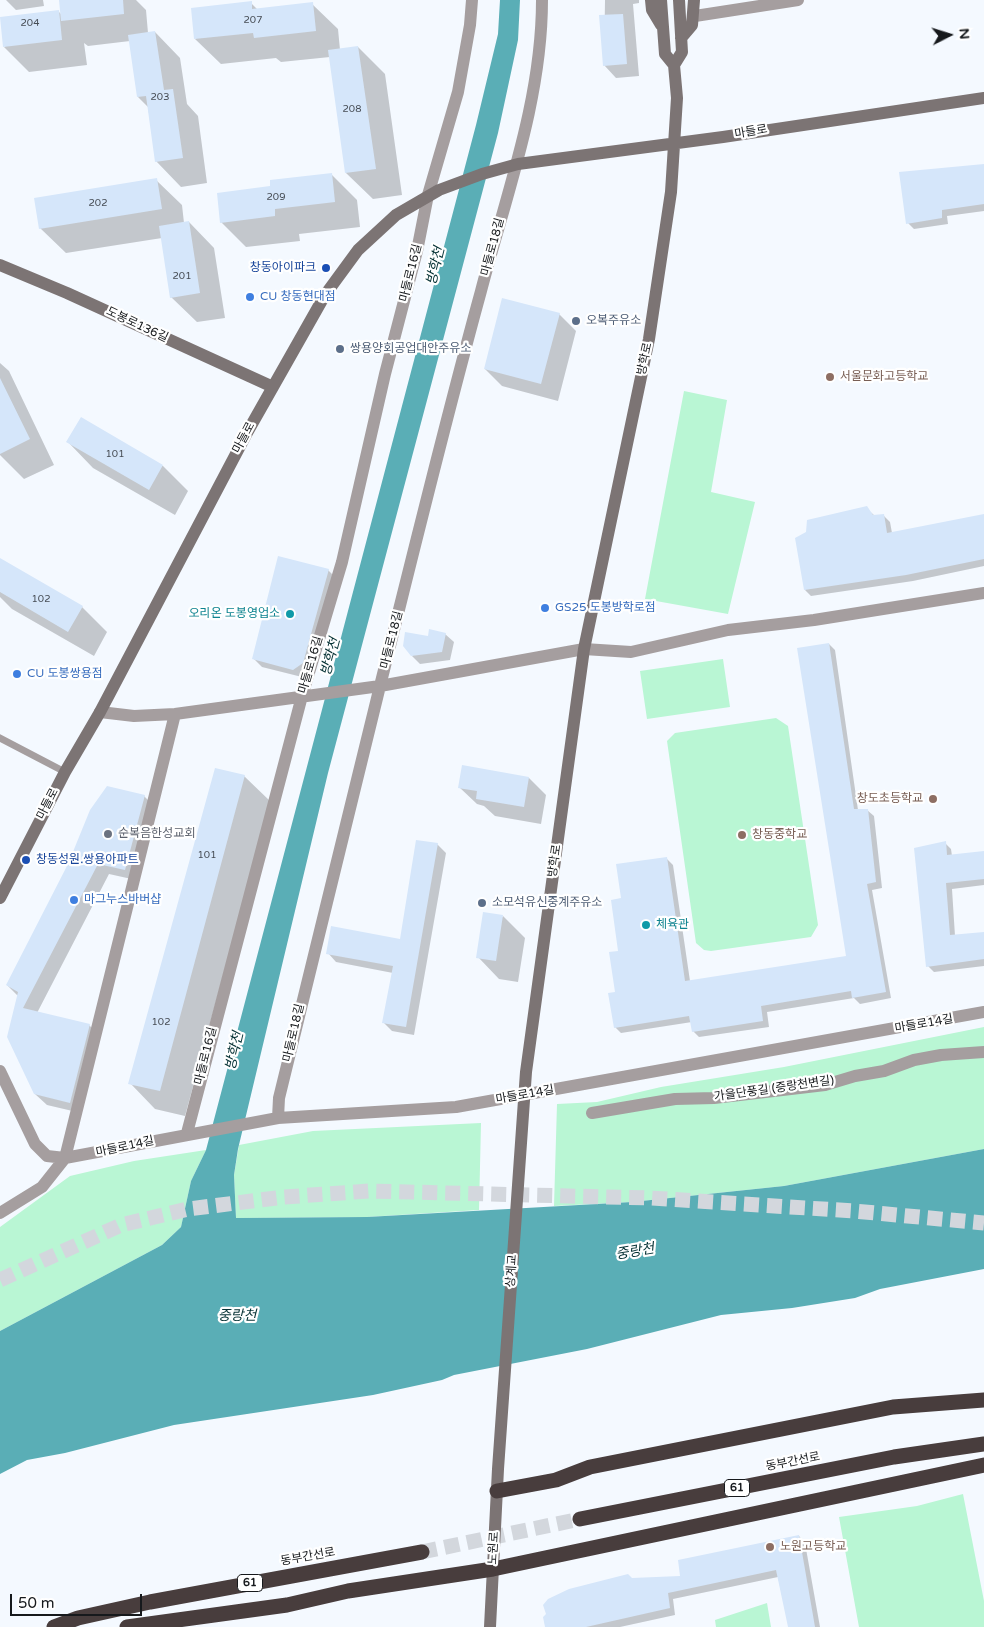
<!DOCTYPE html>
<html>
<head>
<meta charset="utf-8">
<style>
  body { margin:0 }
  #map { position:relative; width:984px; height:1627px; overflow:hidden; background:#f4f9ff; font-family:"Varela Round",sans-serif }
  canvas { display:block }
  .north { position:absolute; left:924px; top:10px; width:50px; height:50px; -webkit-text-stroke:4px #fff; paint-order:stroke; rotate:85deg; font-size:14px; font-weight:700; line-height:20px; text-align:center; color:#16191c }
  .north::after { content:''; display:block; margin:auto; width:18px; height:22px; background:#16191c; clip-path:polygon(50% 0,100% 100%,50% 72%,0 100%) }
  .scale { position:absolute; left:10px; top:1594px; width:132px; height:22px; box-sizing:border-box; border:2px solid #16191c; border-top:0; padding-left:6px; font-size:15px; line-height:18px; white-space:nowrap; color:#16191c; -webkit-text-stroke:4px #fff; paint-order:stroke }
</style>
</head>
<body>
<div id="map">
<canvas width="984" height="1627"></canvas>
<div class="north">N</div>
<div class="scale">50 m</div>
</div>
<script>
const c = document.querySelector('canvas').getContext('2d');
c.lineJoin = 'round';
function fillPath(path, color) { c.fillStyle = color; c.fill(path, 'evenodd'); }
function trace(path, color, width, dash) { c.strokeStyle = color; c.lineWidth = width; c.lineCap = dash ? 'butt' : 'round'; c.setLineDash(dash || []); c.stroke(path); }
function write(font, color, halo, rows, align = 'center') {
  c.font = font + ' "Varela Round","Noto Sans KR",sans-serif'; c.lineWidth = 4.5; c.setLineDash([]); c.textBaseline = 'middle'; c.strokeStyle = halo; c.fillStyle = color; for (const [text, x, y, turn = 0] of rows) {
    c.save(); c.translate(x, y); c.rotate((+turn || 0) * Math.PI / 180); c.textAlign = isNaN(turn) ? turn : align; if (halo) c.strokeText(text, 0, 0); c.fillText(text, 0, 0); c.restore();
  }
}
fillPath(new Path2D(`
  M684 391 727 400 711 492 755 502 728 614 645 599Z
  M723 659 730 707 647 719 640 671Z
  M776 718 788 726 818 925 811 937 711 951 704 950 696 943 667 741 675 733Z
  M984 1027V1149L784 1186 632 1202 554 1206 557 1104 597 1102 661 1087 784 1067Z
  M481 1123 479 1210 367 1217 236 1218 234 1175 239 1145 313 1131Z
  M206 1150 191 1181 181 1227 162 1245 0 1331V1227L70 1176 134 1161Z
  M963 1494 984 1601V1627H859L839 1517 917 1506Z
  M767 1603 771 1627H716L715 1620Z`), '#b9f6d4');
fillPath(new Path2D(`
  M500 0H520L518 40 498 133 328 773 238 1149 234 1175 236 1218 367 1217 632 1202 784 1186 984 1149V1269L880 1289 855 1298 792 1308 721 1315 587 1349 454 1375 442 1380 373 1395 174 1425 65 1453 27 1460 0 1474V1331L162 1245 181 1227 191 1181 206 1150 476 125 498 34Z`), '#5aaeb6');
fillPath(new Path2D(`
  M6 0H43L44 6 16 10Z
  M60 0H136L146 10 148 33 155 32 180 58 187 104 198 116 207 183 181 187 156 161 148 107 138 97 130 41 88 46 84 43 87 65 29 72 4 47 58 11 62 15Z
  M605 0H639V3L633 4 639 76 616 78 604 65Z
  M251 3 258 10 312 4 338 29 340 50 358 47 385 74 402 195 373 199 346 173 330 57 281 62 276 58 221 64 195 39Z
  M984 165V211L947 216 948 224 914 229 908 223Z
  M332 175 357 200 360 227 299 234 300 241 246 247 221 222 272 187Z
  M156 180 182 205 184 223 189 222 214 248 225 318 197 322 171 297 162 238 66 253 40 228Z
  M559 314 576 331 558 401 502 386 485 369Z
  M0 363 9 371 54 465 24 479 0 455Z
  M68 442 163 466 188 491 175 515 93 468Z
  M866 508 875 516H884L890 522 892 533 984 515V566L913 581 811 596 805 590Z
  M0 561 82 607 107 632 94 656 12 609 0 597Z
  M328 570 337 579 302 677 262 667 254 659Z
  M445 634 454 642 450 660 420 664 412 656 429 638Z
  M829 644 835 650 858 810H867L874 816 882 888 872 890 891 998 860 1004 854 998 767 1012 769 1027 699 1037 693 1031 692 1022 621 1033 615 1027 622 899 666 858 673 865 690 981 847 957Z
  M244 776 270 801 185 1116 155 1109 130 1083Z
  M529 778 546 795 541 824 495 816 484 806 477 804 459 787Z
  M144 796 155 807 136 880 109 874 37 1013 89 1025 100 1036 81 1113 47 1105 35 1094 18 996 7 985 70 865Z
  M945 843 951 849 952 856 984 852V885L952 889 955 936 984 933V966L934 972 928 966Z
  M437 844 446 853 414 1035 392 1031 384 1023 393 973 336 962 328 953 401 940Z
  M503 916 525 938 518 982 499 979 478 957Z
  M799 1536 805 1543 820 1627H789L778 1577 673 1599 675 1615 620 1627H547L632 1579 682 1578Z`), '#0003');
fillPath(new Path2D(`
  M59 0H123L124 14 61 21Z
  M252 1V9L313 2 316 31 254 38 253 33 194 39 191 8Z
  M59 10 62 40 3 47 0 17Z
  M623 14 627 64 603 66 599 15Z
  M155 31 164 90 173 89 183 158 155 162 146 96 137 97 128 35Z
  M358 46 376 169 345 173 328 50Z
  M984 164V204L942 210V218L906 224 899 172Z
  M332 173 335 202 275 209V216L220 223 217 193 270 186V180Z
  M157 178 162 209 39 229 34 198Z
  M189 221 200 293 170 298 159 226Z
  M502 298 560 313 541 384 484 369Z
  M0 378 30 439 0 454Z
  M81 417 163 465 149 490 66 442Z
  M867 506 873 515 884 514 887 533 984 514V559L906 575 804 590 795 538 806 532 807 520Z
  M278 556 329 569 303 663 293 670 252 659Z
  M0 558 83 606 68 632 0 592Z
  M429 629 446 633 442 652 411 656 403 646 405 632 428 636Z
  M829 643 854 809H868L876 882 867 884 886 992 852 998 851 991 761 1006 763 1021 692 1032 689 1016 614 1028 608 993 615 992 609 952 618 951 611 900 621 898 616 864 667 857 685 981 846 956 797 648Z
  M462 765 529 777 524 807 476 799 477 791 458 788Z
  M215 768 245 775 160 1091 128 1084Z
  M107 786 145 795 125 870 98 864 23 1008 90 1024 70 1103 34 1094 7 1037 18 992 6 985 68 864 90 810Z
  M416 840 438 843 406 1027 382 1023 393 966 326 954 331 926 400 939Z
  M946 841 947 855 984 851V879L946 883 950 935 984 932V959L926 967 914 848Z
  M483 912 503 915 496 961 476 958Z
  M799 1535 815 1627H788L776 1570 668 1593 670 1608 586 1627H545L543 1617 546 1614 543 1605 548 1599 569 1589 628 1574 632 1578 680 1576 678 1560Z`), '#d5e6fa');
trace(new Path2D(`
  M0 1280 121 1225 188 1209 284 1197 369 1191 650 1198 854 1211 984 1223
  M422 1552 580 1519`), '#d3d7dd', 15, [15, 8]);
trace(new Path2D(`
  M0 738 65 772`), '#a59e9f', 7);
trace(new Path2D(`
  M695 16 798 0
  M100 712 134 716 175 714 380 686 584 649 631 652 728 630 814 620 984 593
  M0 1071 35 1144 47 1156 65 1158 278 1118 456 1107 984 1012
  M592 1113 675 1099 714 1098 825 1085 855 1076 884 1071 914 1060 941 1055 984 1052
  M278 1118 279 1098 380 686C413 554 445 422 481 291 506 195 542 100 542 0
  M187 1133 302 696 342 562 385 374 417 251 428 195 458 92 470 25 472 0
  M0 1213 42 1187 65 1158 175 714`), '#a59e9f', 12);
trace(new Path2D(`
  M651 0 652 10 661 25
  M681 38 692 25 694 0
  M674 65 682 52 679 0
  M0 265 67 293 273 387
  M0 898 65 772 100 712 248 431 325 295 358 250 396 215 439 190 482 174 518 164 723 137 984 98
  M490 1627 498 1469 526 1072 584 649 649 339 671 192 677 98 674 65 665 54 661 0`), '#7c7474', 12);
trace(new Path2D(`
  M497 1491 556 1480 590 1467 893 1407 984 1400
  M580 1519 894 1457 984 1444
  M54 1627 78 1618 150 1602 422 1552
  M127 1627 287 1605 348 1591 493 1569 984 1465`), '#483d3d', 15);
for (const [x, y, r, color] of [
  [326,268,5,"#1a4fb4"],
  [250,297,5,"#3f7fe0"],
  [576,321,5,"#5c6f8a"],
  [340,349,5,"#5c6f8a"],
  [830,377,5,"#8d6e63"],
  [545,608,5,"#3f7fe0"],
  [290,614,5,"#0f9aa8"],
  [17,674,5,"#3f7fe0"],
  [933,799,5,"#8d6e63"],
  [108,834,5,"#6b7280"],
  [742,835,5,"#8d6e63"],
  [26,860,5,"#1a4fb4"],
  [74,900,5,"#3f7fe0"],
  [482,903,5,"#5c6f8a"],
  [646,925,5,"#0f9aa8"],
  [770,1547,5,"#8d6e63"]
]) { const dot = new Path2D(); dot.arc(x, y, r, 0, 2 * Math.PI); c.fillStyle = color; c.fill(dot); trace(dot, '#fff', 2); }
write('10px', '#464c54', null, [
  ["207",253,20],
  ["204",30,23],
  ["203",160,97],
  ["208",352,109],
  ["209",276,197],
  ["202",98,203],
  ["201",182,276],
  ["101",115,454],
  ["102",41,599],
  ["101",207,855],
  ["102",161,1022]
]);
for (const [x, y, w] of [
  [737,1488,25],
  [250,1583,25]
]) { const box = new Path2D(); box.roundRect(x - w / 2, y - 8.5, w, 17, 4); c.fillStyle = '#fff'; c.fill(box); trace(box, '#16191c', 1); }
write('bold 11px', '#16191c', null, [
  ["61",737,1488],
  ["61",250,1583]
]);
write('12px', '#16191c', '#fff', [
  ["마들로",751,132,-10],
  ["마들로18길",493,247,-75],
  ["마들로16길",411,273,-76],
  ["도봉로136길",137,325,25],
  ["방학로",645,359,-78],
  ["마들로",244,438,-62],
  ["마들로18길",392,640,-76],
  ["마들로16길",311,665,-74],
  ["마들로",48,804,-63],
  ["방학로",555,861,-82],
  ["마들로14길",924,1024,-10],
  ["마들로18길",294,1033,-77],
  ["마들로16길",206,1056,-76],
  ["가을단풍길 (중랑천변길)",774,1089,-8],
  ["마들로14길",525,1095,-10],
  ["마들로14길",125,1147,-12],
  ["상계교",512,1271,-86],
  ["동부간선로",793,1462,-11],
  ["노원로",494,1548,-87],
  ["동부간선로",308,1557,-10]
]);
write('12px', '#164399', '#fff', [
  ["창동아이파크",316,268],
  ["창동성원.쌍용아파트",36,860,"left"]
], 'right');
write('12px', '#366cbe', '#fff', [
  ["CU 창동현대점",260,297],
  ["GS25 도봉방학로점",555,608],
  ["CU 도봉쌍용점",27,674],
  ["마그누스바버샵",84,900]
], 'left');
write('12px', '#4e5e75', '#fff', [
  ["오복주유소",586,321],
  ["쌍용양회공업대안주유소",350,349],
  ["소모석유신중계주유소",492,903]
], 'left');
write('12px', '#785e54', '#fff', [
  ["서울문화고등학교",840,377],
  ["창도초등학교",923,799,"right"],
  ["창동중학교",752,835],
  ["노원고등학교",780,1547]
], 'left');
write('12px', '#0d838f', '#fff', [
  ["오리온 도봉영업소",280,614],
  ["체육관",656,925,"left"]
], 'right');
write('12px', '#5b616d', '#fff', [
  ["순복음한성교회",118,834]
], 'left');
write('italic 14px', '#053134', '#fff', [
  ["방학천",436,266,-76],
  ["방학천",331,657,-75],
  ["방학천",235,1051,-77],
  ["중랑천",635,1252,-9],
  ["중랑천",237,1316]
]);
</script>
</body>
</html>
